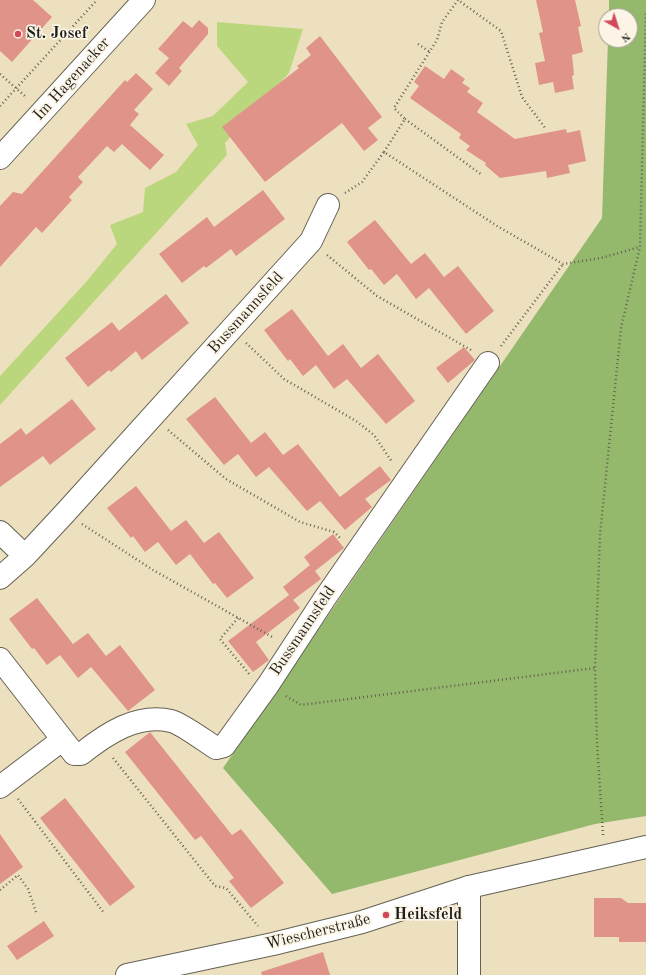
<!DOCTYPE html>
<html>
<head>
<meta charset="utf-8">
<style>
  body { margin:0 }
  #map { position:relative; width:646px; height:975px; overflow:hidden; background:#ede0be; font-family:"Old Standard TT",serif }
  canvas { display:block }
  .north { position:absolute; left:598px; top:8px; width:40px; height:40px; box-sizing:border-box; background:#fcf5e5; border:1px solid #a29e95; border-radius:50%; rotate:141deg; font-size:11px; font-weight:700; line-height:16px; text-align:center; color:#1c1c1c }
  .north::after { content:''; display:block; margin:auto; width:14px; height:18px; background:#d1495b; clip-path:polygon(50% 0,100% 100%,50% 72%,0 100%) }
</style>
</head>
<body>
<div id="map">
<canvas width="646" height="975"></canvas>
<div class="north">N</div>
</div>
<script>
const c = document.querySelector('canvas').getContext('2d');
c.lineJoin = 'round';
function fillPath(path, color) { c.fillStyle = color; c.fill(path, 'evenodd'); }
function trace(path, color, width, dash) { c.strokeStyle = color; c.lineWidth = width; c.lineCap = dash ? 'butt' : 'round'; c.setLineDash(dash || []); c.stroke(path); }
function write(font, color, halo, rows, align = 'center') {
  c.font = font + ' "Old Standard TT",serif'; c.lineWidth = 3.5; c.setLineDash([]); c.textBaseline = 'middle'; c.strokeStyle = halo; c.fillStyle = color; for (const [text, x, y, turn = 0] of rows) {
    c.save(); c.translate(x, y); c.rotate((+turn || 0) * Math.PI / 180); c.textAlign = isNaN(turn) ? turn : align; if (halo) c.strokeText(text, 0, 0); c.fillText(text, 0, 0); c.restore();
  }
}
fillPath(new Path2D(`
  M217 22 303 29 289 73 225 143 227 155 0 405V376L87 281 117 244 110 225 143 212 145 188 176 172 198 145 186 124 213 116 248 82 217 46Z`), '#bbd77d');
fillPath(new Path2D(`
  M609 0H646V816L595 824 332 894 223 768 602 218 608 40H630V16H609Z`), '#94b86c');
fillPath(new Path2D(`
  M0 0H33L52 17 12 62 0 51Z
  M536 0H575L581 26 578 27 583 52 572 55 574 75 572 76 574 89 555 93 553 82 539 85 535 63 545 61 539 33 543 32Z
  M199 20 208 28V34L179 68 182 71 169 86 155 73 169 58 158 49 183 21 192 28Z
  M320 36 382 117 368 128 378 140 364 151 342 123 265 182 222 127 299 68 297 66 311 55 306 48Z
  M425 66 444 79 451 69 465 79 462 83 470 88 467 92 483 103 477 112 515 139 566 129 567 133 580 130 586 161 568 165 570 173 547 178 546 171 500 178 485 165 486 163 466 150 470 146 459 138 461 134 410 98 419 86 414 82Z
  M136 73 153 89 134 110 139 114 130 125 164 155 150 170 122 144 114 152 107 146 78 177 83 182 69 197 72 200 42 233 36 227 0 267V206L13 192 22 194 125 80 127 82Z
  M263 190 285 219 236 256 231 249 206 268 204 266 182 283 159 254 207 217 214 227Z
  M375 220 411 264 425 253 444 277 458 266 494 311 466 334 429 288 416 299 397 274 384 285 371 269 369 270 347 242Z
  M166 294 189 323 142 360 136 351 111 372 109 370 88 387 65 358 112 322 119 331Z
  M292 309 328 356 343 344 361 368 378 354 415 401 386 424 347 379 334 389 316 365 303 376 290 359 288 361 264 330Z
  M464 347 475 360 448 383 436 368Z
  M215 397 251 443 265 432 283 455 298 444 340 497 380 466 391 480 365 499 372 507 345 530 320 501 307 511 269 467 256 477 238 454 224 465 186 419Z
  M72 399 96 429 50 465 43 456 0 487V444L21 428 26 435Z
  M136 486 171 531 186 520 204 543 219 532 254 578 227 598 215 583 213 584 190 554 176 565 158 542 145 552 133 536 131 538 107 508Z
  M333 534 344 548 315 571 321 579 293 600 283 587 310 565 304 557Z
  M289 595 300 608 256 642 269 660 253 672 228 641Z
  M37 598 73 644 88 633 106 656 120 645 155 690 128 711 91 667 78 678 60 655 47 665 34 648 32 649 9 619Z
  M150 732 232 835 241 829 284 883 251 908 229 881 234 878 201 836 195 840 125 752Z
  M65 798 135 887 110 906 40 818Z
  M0 834 23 867 0 884Z
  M594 898H621L628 903H646V942H619V937H594Z
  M44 921 54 936 17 960 7 946Z
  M323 952 330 975H262L261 972Z`), '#e09389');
const minor = new Path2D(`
  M0 158 144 0
  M0 532 25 556
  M0 578 25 556 65 513 311 241 328 205
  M0 659 74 754H81C106 734 137 713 171 721 181 723 206 742 216 748L224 746 268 685 325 598 488 363
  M0 787 62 740
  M469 887V975`);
const major = new Path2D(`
  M127 975 273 944 362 922 469 887 646 847`);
trace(minor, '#656155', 24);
trace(major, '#656155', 24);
trace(new Path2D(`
  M418 44 430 52
  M0 74 26 97
  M0 106 97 0
  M405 119 482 175
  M384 152 405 119 394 108 437 40 442 22 458 0 501 31 522 97 546 129
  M345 193 362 182 384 152 497 226 563 264 601 258 640 247
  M327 255 377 296 471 350
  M246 343 284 379 356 421 374 435 392 462
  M501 346 563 264
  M168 430 226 479 300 522 334 532 341 539
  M82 524 153 570 274 638
  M238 618 220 639 250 675
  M286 696 301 705 595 668
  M113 758 215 886 226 888 258 926
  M18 799 104 913
  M603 835 597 743 595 668 600 535 621 328 640 247 646 11
  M0 890 18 875 28 889 36 912`), '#656155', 2.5, [1, 3]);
trace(minor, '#fff', 22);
trace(major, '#fff', 22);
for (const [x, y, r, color] of [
  [18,34,4,"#d1495b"],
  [386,915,4,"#d1495b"]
]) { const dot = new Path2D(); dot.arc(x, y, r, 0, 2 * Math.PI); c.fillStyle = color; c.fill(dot); trace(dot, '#fcf5e5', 1.5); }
write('bold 16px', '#1c1c1c', '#fcf5e5', [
  ["St. Josef",26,34],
  ["Heiksfeld",394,915]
], 'left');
write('16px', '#1c1c1c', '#fcf5e5', [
  ["Im Hagenacker",72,79,-48],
  ["Bussmannsfeld",246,313,-48],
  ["Bussmannsfeld",303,631,-56],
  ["Wiescherstraße",318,932,-14]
]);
</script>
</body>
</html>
